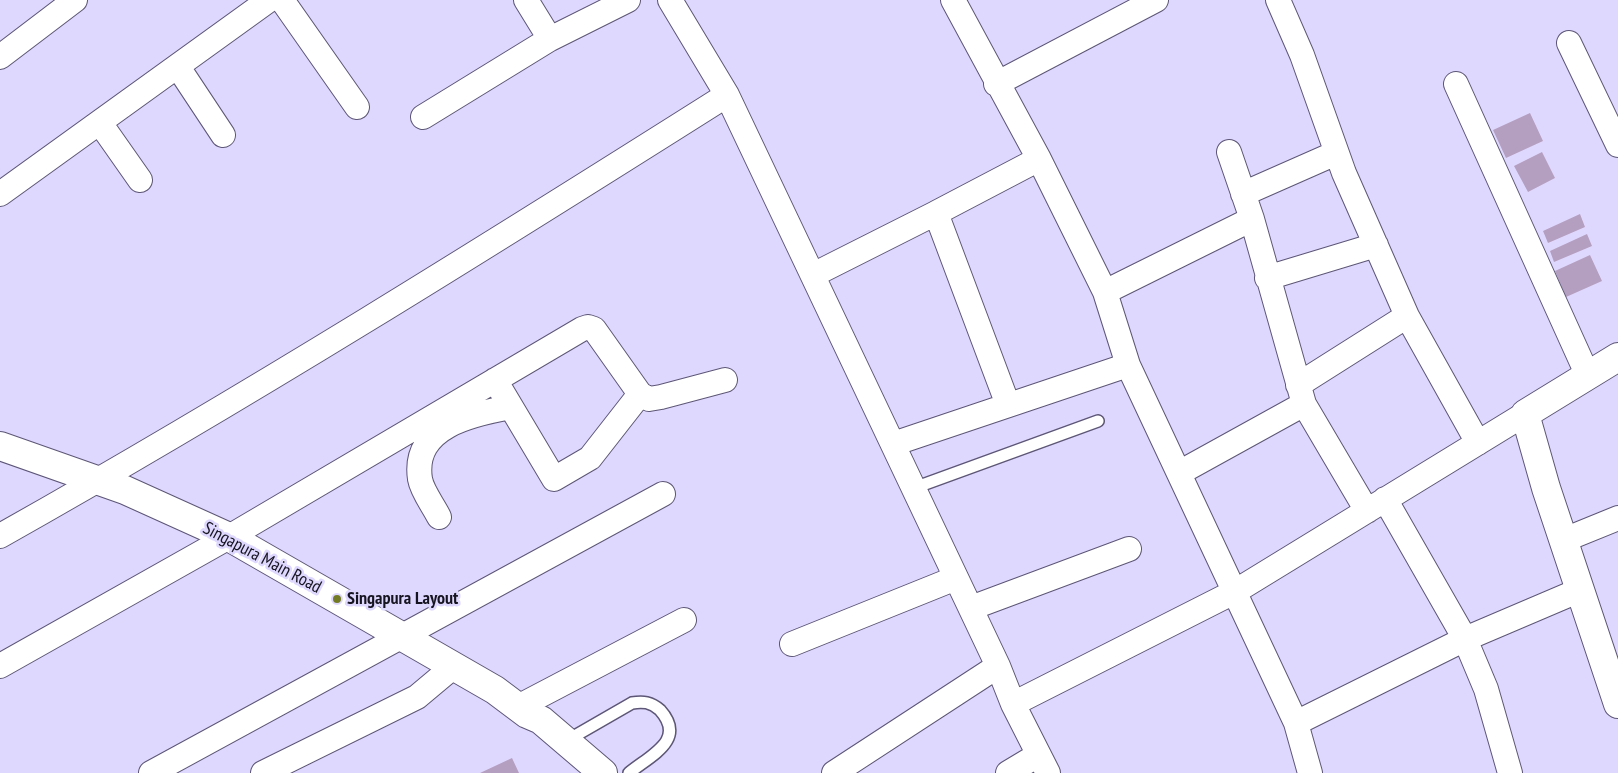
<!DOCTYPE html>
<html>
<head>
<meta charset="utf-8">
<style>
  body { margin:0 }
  canvas { display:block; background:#dfd8fe }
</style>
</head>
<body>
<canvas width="1618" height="773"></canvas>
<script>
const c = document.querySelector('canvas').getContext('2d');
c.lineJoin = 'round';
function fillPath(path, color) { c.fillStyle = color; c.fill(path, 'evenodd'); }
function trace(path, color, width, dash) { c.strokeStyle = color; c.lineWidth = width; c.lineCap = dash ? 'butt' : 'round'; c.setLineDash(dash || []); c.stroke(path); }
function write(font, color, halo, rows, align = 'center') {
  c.font = font + ' "PT Sans Narrow",sans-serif'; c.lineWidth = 5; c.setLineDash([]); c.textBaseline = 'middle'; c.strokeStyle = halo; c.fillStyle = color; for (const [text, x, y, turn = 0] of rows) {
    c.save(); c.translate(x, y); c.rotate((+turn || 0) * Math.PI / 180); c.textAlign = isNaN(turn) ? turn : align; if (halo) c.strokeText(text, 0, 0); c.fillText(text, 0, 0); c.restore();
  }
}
fillPath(new Path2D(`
  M1530 113 1543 141 1506 158 1493 130Z
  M1542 152 1555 178 1528 192 1514 166Z
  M1580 214 1585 227 1548 243 1543 231Z
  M1587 234 1592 246 1554 262 1550 251Z
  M1590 255 1602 281 1566 297 1555 271Z
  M512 758 519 773H480Z`), '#b59fc0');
const lane = new Path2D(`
  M914 488 1098 421
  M566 741 632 703C643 701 651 702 660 710 687 740 651 755 629 773`);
const street = new Path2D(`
  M282 0 357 107
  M670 0 727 95 998 666 1013 704 1048 773
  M953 0 1039 159 1105 292 1128 365 1296 723 1310 773
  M1278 0 1302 55 1344 173 1407 316 1478 443
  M550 39 628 0
  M1569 43 1618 145
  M0 57 75 0
  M178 67 223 135
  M996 84 1156 0
  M1456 84 1588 376
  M423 117 550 39 526 0
  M100 123 140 180
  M1229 152 1252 219 1304 404 1367 511
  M0 194 269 0
  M1243 194 1336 153
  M936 213 1039 159
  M813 275 936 213 1008 405
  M1267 278 1376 245
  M1105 292 1252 219
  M495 380 554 479 590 458 640 394
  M1298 385 1407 316
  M893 444 1128 365
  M1179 473 1304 404
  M439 517C433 505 422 491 420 479 412 426 473 414 511 407
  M0 536C247 397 488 246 727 95
  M1564 540 1618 518
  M971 608 1129 549
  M792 644 956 578
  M0 666 229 537 582 329 588 327 594 329 640 394 649 399 661 397 725 380
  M1013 704 1236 591 1525 414
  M518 707 684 620
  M1296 723 1465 639 1385 499
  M151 773 663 494
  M263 773 417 697 454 666
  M834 773 998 666
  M1008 773 1038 755
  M1510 773 1486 689 1465 639 1580 590`);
const secondary = new Path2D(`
  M1618 357 1525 414 1546 488 1618 704
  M0 446 125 490 229 537 495 690 527 714 541 720 603 773`);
trace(lane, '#5d5676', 14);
trace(street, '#5d5676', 26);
trace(secondary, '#5d5676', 30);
trace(lane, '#fff', 11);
trace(street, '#fff', 24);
trace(secondary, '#fff', 28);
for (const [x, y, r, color] of [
  [337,599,5,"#737b25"]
]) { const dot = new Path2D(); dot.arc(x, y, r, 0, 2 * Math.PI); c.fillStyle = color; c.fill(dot); trace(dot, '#dfd8fe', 2); }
write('18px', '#171421', '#dfd8fe', [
  ["Singapura Main Road",262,558,28]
]);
write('bold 18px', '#171421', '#dfd8fe', [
  ["Singapura Layout",347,599]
], 'left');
</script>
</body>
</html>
